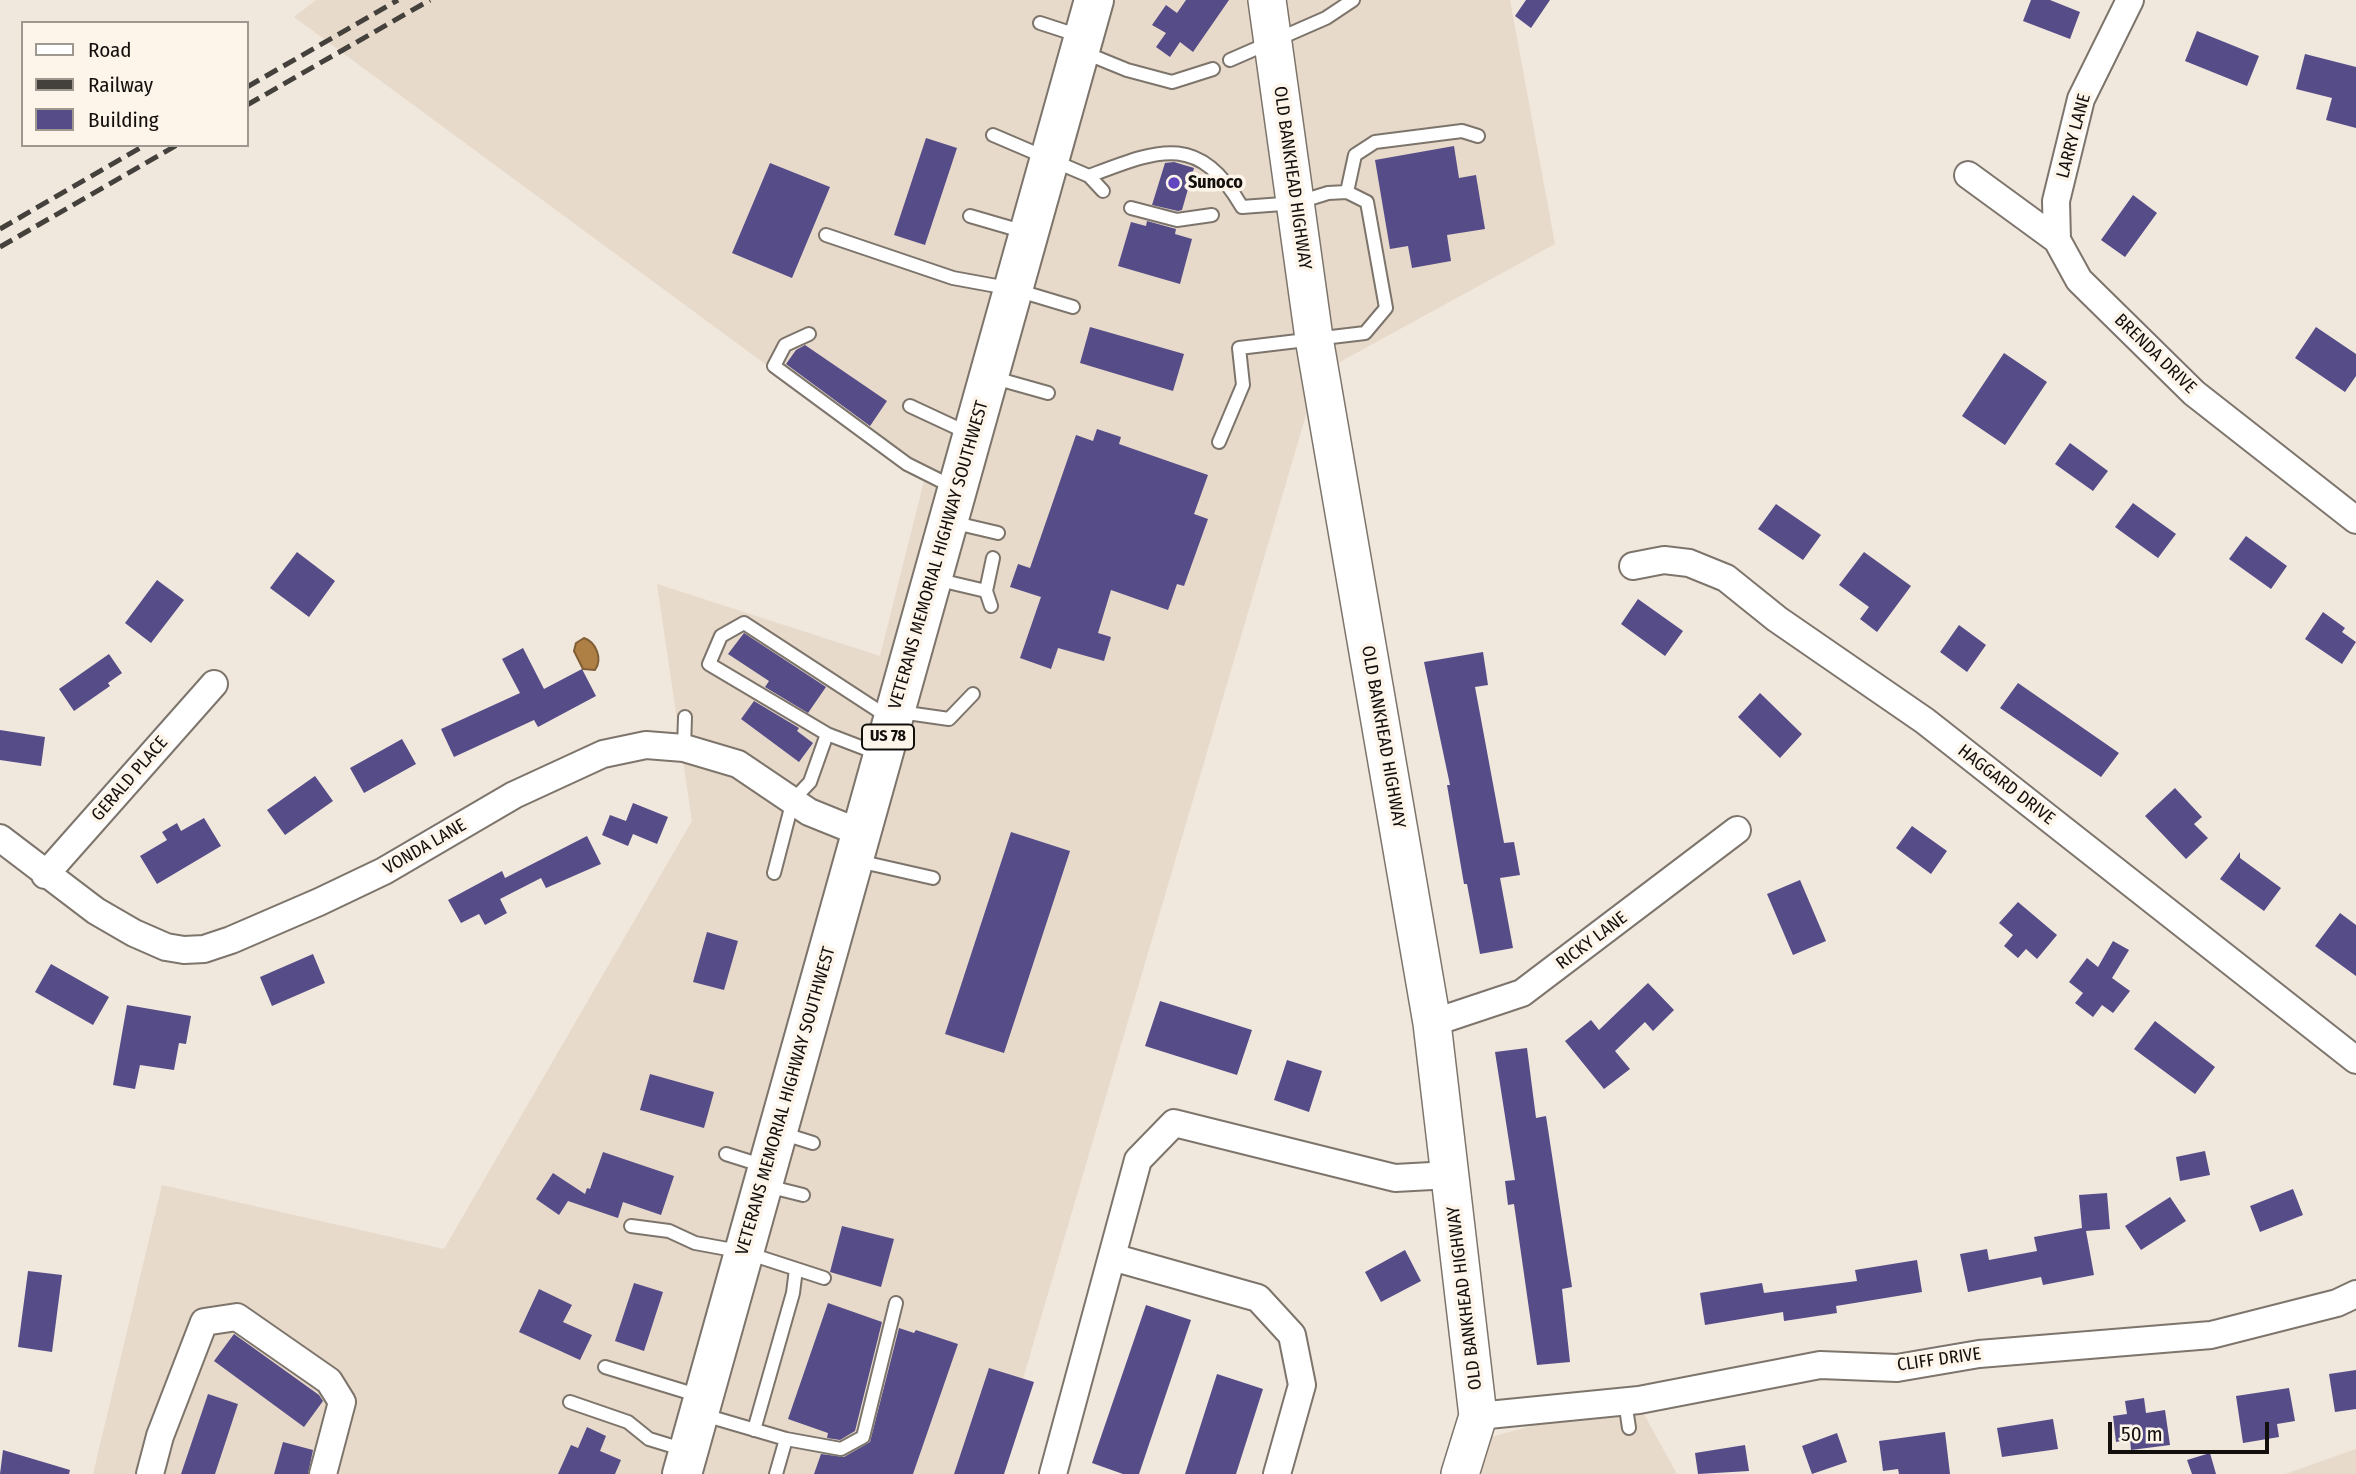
<!DOCTYPE html>
<html>
<head>
<meta charset="utf-8">
<style>
  body { margin:0 }
  #map { position:relative; width:2356px; height:1474px; overflow:hidden; background:#f0e7dd; font-family:"Fira Sans Condensed",sans-serif }
  canvas { display:block }
  .legend { position:absolute; left:21px; top:21px; width:228px; height:126px; box-sizing:border-box; background:#fdf4ea; border:2px solid #9f9891; margin:0; padding:9px 12px; list-style:none; font-size:21px; color:#120f0c }
  .legend li { display:flex; align-items:center; gap:14px; height:35px }
  .legend b { width:35px; border:2px solid #9f9891 }
  .scale { position:absolute; left:2108px; top:1422px; width:161px; height:32px; box-sizing:border-box; border:4px solid #120f0c; border-top:0; padding-left:9px; font-size:21px; line-height:24px; white-space:nowrap; color:#120f0c; -webkit-text-stroke:5px #fdf4ea; paint-order:stroke }
</style>
</head>
<body>
<div id="map">
<canvas width="2356" height="1474"></canvas>
<ul class="legend">
<li><b style="height:9px;background:#fff"></b>Road</li>
<li><b style="height:9px;background:#44403b"></b>Railway</li>
<li><b style="height:19px;background:#554c88"></b>Building</li>
</ul>
<div class="scale">50 m</div>
</div>
<script>
const c = document.querySelector('canvas').getContext('2d');
c.lineJoin = 'round';
function fillPath(path, color) { c.fillStyle = color; c.fill(path, 'evenodd'); }
function trace(path, color, width, dash) { c.strokeStyle = color; c.lineWidth = width; c.lineCap = dash ? 'butt' : 'round'; c.setLineDash(dash || []); c.stroke(path); }
function write(font, color, halo, rows, align = 'center') {
  c.font = font + ' "Fira Sans Condensed",sans-serif'; c.lineWidth = 7; c.setLineDash([]); c.textBaseline = 'middle'; c.strokeStyle = halo; c.fillStyle = color; for (const [text, x, y, turn = 0] of rows) {
    c.save(); c.translate(x, y); c.rotate((+turn || 0) * Math.PI / 180); c.textAlign = isNaN(turn) ? turn : align; if (halo) c.strokeText(text, 0, 0); c.fillText(text, 0, 0); c.restore();
  }
}
fillPath(new Path2D(`
  M316 0H1510L1555 244 1318 374 995 1474H93L162 1185 444 1249 692 821 657 584 880 656 924 481 294 17Z
  M1635 1398 1677 1474H1453L1461 1445Z
  M2356 1449V1474H2285Z`), '#e8daca');
const water = new Path2D(`
  M584 638C596 642 603 659 595 670L583 669 574 651 576 643Z`);
fillPath(water, '#af8046');
trace(water, '#805e35', 2);
fillPath(new Path2D(`
  M1186 0H1229L1193 52 1180 42 1170 57 1156 47 1166 33 1152 25 1166 5 1177 13Z
  M1526 0H1550L1531 28 1515 16Z
  M2031 0H2050L2080 12 2070 39 2023 21Z
  M2197 31 2259 56 2247 86 2185 61Z
  M2305 54 2356 67V128L2326 120 2332 98 2296 89Z
  M926 138 957 148 925 245 894 235Z
  M1454 146 1459 178 1476 175 1485 229 1447 235 1451 261 1412 268 1408 246 1390 249 1375 160Z
  M1174 162 1194 168 1182 210 1178 211 1152 205 1165 163Z
  M770 163 830 187 792 278 732 253Z
  M2133 195 2157 213 2125 257 2101 240Z
  M1147 221 1176 229 1175 234 1192 239 1180 284 1118 266 1131 222 1146 226Z
  M1090 327 1184 354 1173 391 1080 363Z
  M2316 327 2356 354V376L2345 392 2295 358Z
  M805 345 887 401 870 426 786 364 796 350Z
  M2004 353 2047 382 2005 445 1962 416Z
  M1097 429 1121 437 1119 444 1208 475 1194 514 1208 519 1184 586 1177 584 1168 610 1111 590 1098 633 1111 637 1104 661 1058 648 1051 669 1020 658 1041 597 1010 587 1018 564 1030 568 1076 435 1093 441Z
  M2070 443 2108 471 2093 491 2055 464Z
  M2133 503 2176 534 2158 558 2115 527Z
  M1776 504 1821 535 1803 560 1758 529Z
  M2246 536 2287 566 2271 589 2229 559Z
  M297 552 335 581 309 617 270 588Z
  M1864 552 1911 586 1877 632 1860 619 1869 607 1839 585Z
  M157 580 184 600 151 643 125 623Z
  M1638 599 1683 631 1665 656 1621 624Z
  M2323 612 2345 628 2342 632 2356 642 2342 664 2305 639Z
  M1959 625 1986 645 1967 672 1940 652Z
  M744 633 826 687 808 713 765 687 769 681 728 654Z
  M523 648 544 689 582 669 596 696 538 727 534 720 454 757 441 729 520 693 502 659Z
  M1483 652 1488 685 1475 687 1504 843 1514 842 1520 875 1500 878 1513 948 1480 954 1467 884H1464L1447 785H1450L1424 662Z
  M109 654 122 673 108 683 110 686 74 711 59 689Z
  M2018 683 2119 753 2101 777 2000 708Z
  M1760 693 1802 734 1780 758 1738 717Z
  M754 701 799 728 797 731 813 743 799 762 741 719Z
  M0 730 45 737 41 766 0 760Z
  M402 739 416 764 364 793 350 768Z
  M315 776 333 801 285 835 267 810Z
  M2175 788 2202 817 2194 824 2208 838 2186 859 2145 816Z
  M633 803 668 817 657 844 633 834 628 846 602 835 610 815 626 821Z
  M204 818 221 846 157 884 140 856 167 840 162 832 177 823 181 831Z
  M1912 826 1947 851 1931 874 1896 848Z
  M1011 832 1070 851 1004 1053 945 1034Z
  M587 836 601 864 546 888 541 878 500 899 507 913 485 925 479 914 461 923 448 900 502 871 505 878Z
  M2240 852V858L2281 888 2264 911 2220 879Z
  M1800 880 1826 941 1793 955 1767 894Z
  M2018 902 2057 935 2037 959 2026 949 2018 958 2004 946 2013 935 1999 923Z
  M2340 913 2356 925V976L2315 946Z
  M707 932 738 941 724 990 693 982Z
  M2113 941 2129 950 2112 978 2130 991 2113 1013 2102 1005 2093 1017 2075 1003 2083 993 2069 982 2087 958 2098 967Z
  M313 954 325 983 272 1006 260 977Z
  M51 964 109 997 93 1025 35 992Z
  M1648 983 1674 1010 1653 1031 1645 1022 1615 1051 1630 1069 1604 1089 1565 1041 1591 1020 1599 1030Z
  M1160 1001 1252 1030 1237 1075 1145 1046Z
  M127 1005 191 1016 186 1044 179 1043 174 1070 140 1065 135 1089 113 1085Z
  M2155 1021 2215 1067 2195 1094 2134 1049Z
  M1527 1048 1536 1118 1546 1116 1572 1287 1562 1289 1570 1362 1537 1365 1514 1204 1508 1205 1505 1181 1515 1180 1495 1052Z
  M1287 1060 1322 1071 1309 1112 1274 1100Z
  M650 1074 714 1092 704 1128 640 1110Z
  M2205 1151 2210 1175 2180 1181 2176 1157Z
  M603 1152 674 1176 661 1215 623 1202 618 1218 568 1201 559 1215 536 1199 553 1173 585 1194 587 1188 590 1189Z
  M2293 1189 2303 1215 2260 1232 2250 1206Z
  M2107 1193 2110 1229 2086 1231 2094 1275 2043 1285 2041 1277 1968 1292 1960 1254 1987 1249 1989 1260 2037 1251 2034 1237 2082 1228 2079 1195Z
  M2170 1197 2186 1221 2141 1250 2125 1226Z
  M842 1226 894 1239 881 1287 830 1272Z
  M1405 1250 1421 1281 1381 1302 1365 1272Z
  M1917 1260 1922 1292 1836 1306 1837 1313 1784 1321 1783 1312 1705 1325 1700 1293 1762 1283 1764 1293 1857 1281 1855 1270Z
  M28 1271 62 1275 52 1352 18 1347Z
  M634 1283 663 1292 644 1351 615 1341Z
  M539 1289 572 1305 563 1322 592 1335 580 1360 519 1332Z
  M828 1303 882 1322 855 1431 840 1440 827 1438 828 1433 788 1419Z
  M1146 1305 1191 1320 1139 1474H1123L1092 1463Z
  M899 1328 914 1333 916 1330 958 1344 913 1474H814L821 1454 844 1457 870 1442Z
  M234 1334 319 1395 323 1401 304 1427 214 1361Z
  M989 1368 1034 1382 1004 1474H954Z
  M2356 1370V1409L2335 1412 2329 1374Z
  M1217 1374 1263 1389 1236 1474H1185Z
  M2289 1388 2295 1421 2277 1424 2279 1437 2243 1443 2236 1396Z
  M208 1394 238 1404 215 1474H181Z
  M2144 1398 2146 1413 2165 1410 2170 1445 2131 1450 2130 1439 2116 1442 2113 1416 2127 1414 2125 1401Z
  M2053 1419 2058 1449 2002 1457 1997 1428Z
  M587 1427 606 1436 600 1451 621 1460 615 1474H558L571 1445 578 1448Z
  M1945 1432 1950 1474H1899L1898 1469 1883 1471 1879 1441Z
  M1837 1433 1847 1462 1812 1474 1802 1446Z
  M283 1442 313 1450 308 1474H274Z
  M1745 1445 1749 1471 1698 1474 1695 1453Z
  M3 1450 70 1470 69 1474H0Z
  M2210 1453 2216 1474H2192L2187 1460Z`), '#554c88');
const lane = new Path2D(`
  M1040 23 1080 36
  M1083 52 1127 70 1172 82 1213 69
  M1230 60 1326 18 1353 0
  M993 135 1089 176 1103 191
  M1089 176C1158 150 1198 131 1242 207L1296 203 1328 193 1347 192 1367 202 1386 308 1365 333 1239 348 1243 385 1219 442
  M1347 192 1355 155 1375 142 1462 131 1478 136
  M1131 208 1177 220 1212 215
  M970 216 1025 232
  M826 235 953 278 1013 289 1073 307
  M809 334 785 345 774 366 907 464 955 488
  M991 377 1048 393
  M910 406 968 433
  M951 522 998 533
  M935 579 986 591
  M991 606 986 591 993 558
  M900 712 949 719 973 694
  M827 734 709 664 721 636 744 623 888 717
  M684 748 685 717
  M858 861 933 878
  M774 873 793 800 810 782 827 734 879 754
  M781 1133 813 1143
  M726 1154 764 1166
  M767 1186 803 1195
  M631 1226 669 1231 695 1243 744 1252 824 1278
  M605 1367 700 1396
  M1625 1401 1629 1428
  M570 1402 628 1422 649 1439 685 1450
  M704 1415 786 1439 841 1449 863 1437 896 1303
  M754 1430 793 1293 796 1269
  M776 1474 786 1439`);
const street = new Path2D(`
  M1968 175 2057 240 2079 280 2194 393 2356 520
  M2057 240 2056 201 2081 99 2130 0
  M1633 566 1664 560 1689 563 1726 578 1777 619 1925 721 2356 1060
  M0 838 96 911 134 933 166 947 184 950 204 949 231 940 319 902 384 871 514 795 603 754 646 745 684 748 738 764 809 812 861 833
  M45 875 214 684
  M1432 1023 1522 993 1737 830
  M1112 1257 1258 1298 1292 1335 1302 1385 1277 1474
  M1478 1416 1639 1400 1820 1365 1897 1368 1979 1354 2211 1335 2337 1303 2356 1294
  M150 1474 160 1436 204 1322 237 1317 329 1381 342 1402 323 1474
  M1053 1474 1138 1160 1174 1123 1395 1178 1450 1175`);
const secondary = new Path2D(`
  M1267 0 1314 338 1432 1023 1478 1416 1460 1474`);
const primary = new Path2D(`
  M682 1474 1094 0`);
trace(lane, '#7d756c', 16);
trace(street, '#7d756c', 30);
trace(secondary, '#7d756c', 40);
trace(primary, '#7d756c', 42);
trace(lane, '#fff', 12);
trace(street, '#fff', 26);
trace(secondary, '#fff', 37);
trace(primary, '#fff', 38);
trace(new Path2D(`
  M247 87 398 0
  M247 105 430 0
  M0 229 145 145
  M0 247 177 145`), '#44403b', 5, [14, 7]);
for (const [x, y, r, color] of [
  [1174,183,7,"#6246bf"]
]) { const dot = new Path2D(); dot.arc(x, y, r, 0, 2 * Math.PI); c.fillStyle = color; c.fill(dot); trace(dot, '#fdf4ea', 2.5); }
for (const [x, y, w] of [
  [888,737,52]
]) { const box = new Path2D(); box.roundRect(x - w / 2, y - 12.5, w, 25, 5); c.fillStyle = '#fdf4ea'; c.fill(box); trace(box, '#120f0c', 2); }
write('bold 16px', '#120f0c', null, [
  ["US 78",888,737]
]);
write('18px', '#120f0c', '#fdf4ea', [
  ["LARRY LANE",2074,136,-75],
  ["OLD BANKHEAD HIGHWAY",1292,178,82],
  ["BRENDA DRIVE",2155,354,44],
  ["VETERANS MEMORIAL HIGHWAY SOUTHWEST",939,555,-74],
  ["OLD BANKHEAD HIGHWAY",1383,737,80],
  ["GERALD PLACE",130,779,-49],
  ["HAGGARD DRIVE",2006,785,38],
  ["VONDA LANE",425,847,-30],
  ["RICKY LANE",1592,941,-37],
  ["VETERANS MEMORIAL HIGHWAY SOUTHWEST",786,1101,-74],
  ["OLD BANKHEAD HIGHWAY",1465,1298,-97],
  ["CLIFF DRIVE",1939,1360,-8]
]);
write('bold 18px', '#120f0c', '#fdf4ea', [
  ["Sunoco",1188,183]
], 'left');
</script>
</body>
</html>
